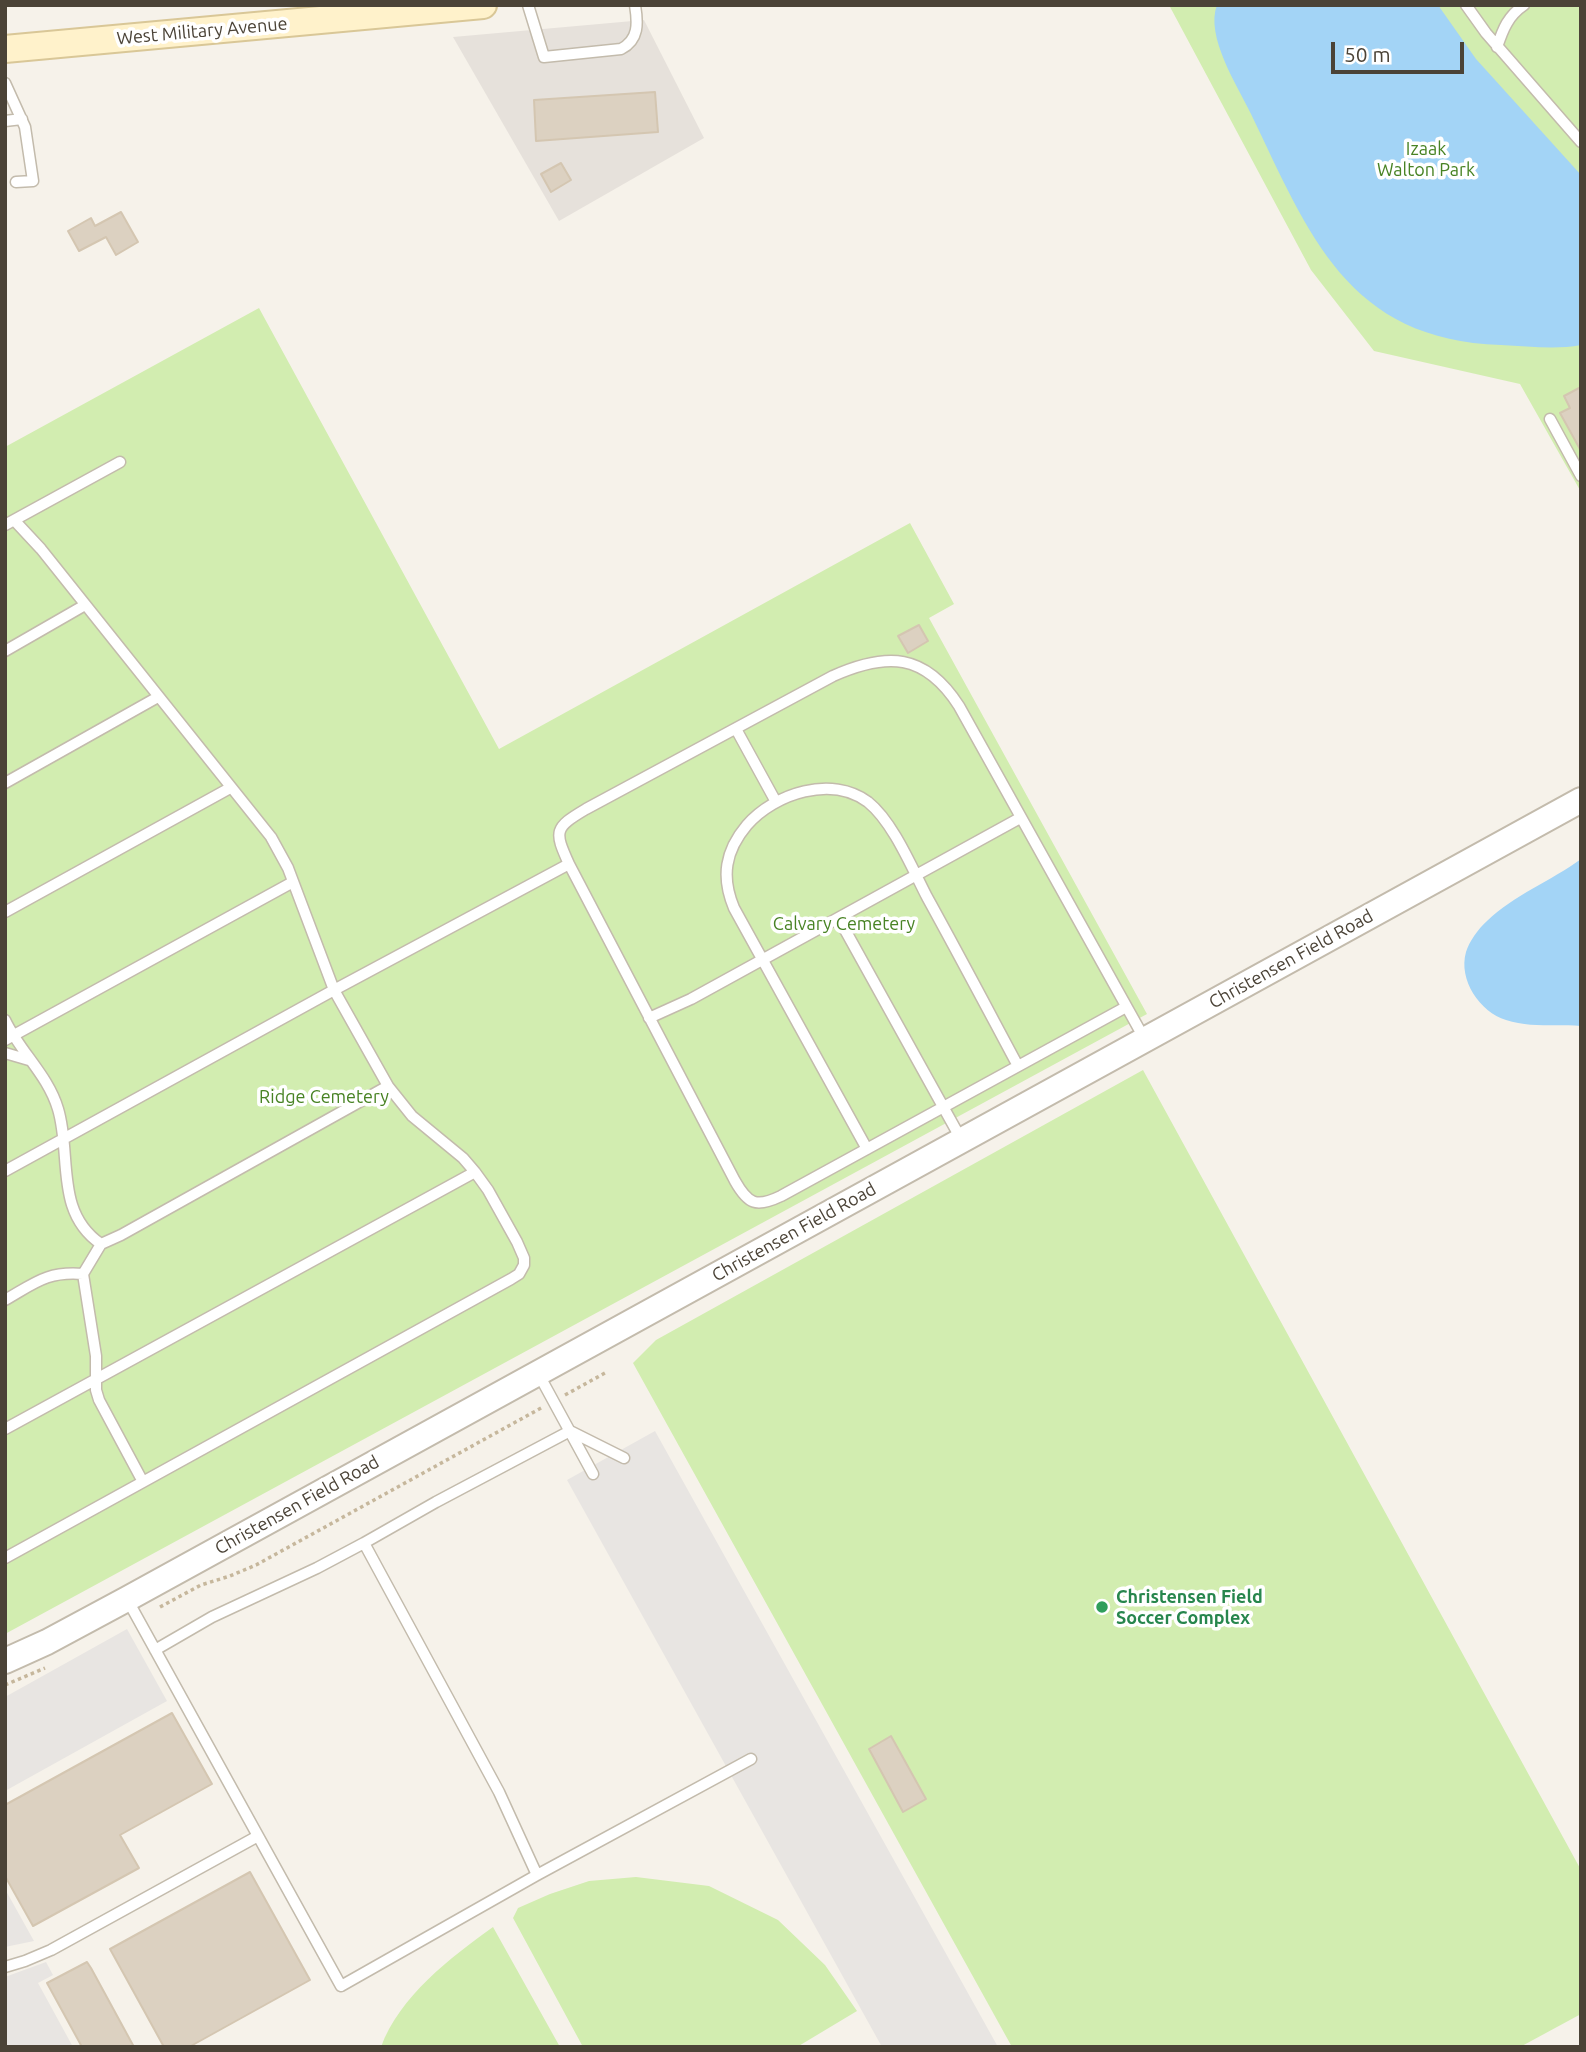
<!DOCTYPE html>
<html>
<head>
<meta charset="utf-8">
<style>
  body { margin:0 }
  #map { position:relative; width:1586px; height:2052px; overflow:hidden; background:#f6f2ea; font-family:Ubuntu,sans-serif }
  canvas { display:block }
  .frame { position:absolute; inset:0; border:7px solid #4b4337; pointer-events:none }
  .scale { position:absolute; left:1331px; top:42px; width:133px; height:32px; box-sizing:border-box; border:4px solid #4b4337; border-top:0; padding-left:9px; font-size:21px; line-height:24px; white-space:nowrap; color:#4b4337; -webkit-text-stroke:5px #fff; paint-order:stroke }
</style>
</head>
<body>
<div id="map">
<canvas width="1586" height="2052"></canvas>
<div class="frame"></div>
<div class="scale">50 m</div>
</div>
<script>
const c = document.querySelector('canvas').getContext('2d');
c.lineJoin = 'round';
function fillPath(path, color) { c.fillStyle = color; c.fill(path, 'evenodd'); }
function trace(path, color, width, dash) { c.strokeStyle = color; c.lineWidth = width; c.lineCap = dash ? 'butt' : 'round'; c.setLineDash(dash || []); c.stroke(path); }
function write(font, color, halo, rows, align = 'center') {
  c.font = font + ' Ubuntu,sans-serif'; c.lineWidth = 7; c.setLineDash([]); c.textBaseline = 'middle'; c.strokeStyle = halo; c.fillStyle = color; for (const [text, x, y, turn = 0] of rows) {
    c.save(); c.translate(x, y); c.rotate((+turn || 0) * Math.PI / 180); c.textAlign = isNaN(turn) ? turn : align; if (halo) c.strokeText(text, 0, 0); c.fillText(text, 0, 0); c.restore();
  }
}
fillPath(new Path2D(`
  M644 20 704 138 559 221 453 37Z`), '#e6e1db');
fillPath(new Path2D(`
  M1169 5H1581V492L1520 384 1374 351 1311 270Z
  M259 308 499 749 910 523 954 604 929 618 1147 1014 5 1634V447Z
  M1143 1070 1581 1870V2014L1520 2047H1012L633 1363 656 1340Z
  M636 1877 709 1886 778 1920 825 1965 857 2011 797 2047H583L513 1918 518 1908 550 1894 589 1881Z
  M493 1927 560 2047H381C399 1997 451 1957 493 1927Z`), '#d2edb0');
fillPath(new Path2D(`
  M655 1431 998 2047H882L567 1480Z
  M127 1629 167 1701 5 1791V1697Z
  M5 1889 34 1941 5 1947Z
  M46 1962 53 1975 38 1983 73 2047H5V1977Z`), '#e8e5e2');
fillPath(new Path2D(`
  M1217 5H1438L1476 59 1581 175V345C1555 350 1528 346 1501 345 1347 340 1309 234 1251 114 1237 85 1205 36 1217 5Z
  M1581 859V1026C1556 1024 1530 1028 1506 1020 1480 1012 1458 980 1466 952 1469 942 1478 929 1487 921 1514 895 1551 881 1581 859Z`), '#a3d4f6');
const building = new Path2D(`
  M655 92 658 132 536 141 534 100Z
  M561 163 571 180 551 192 541 174Z
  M121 212 138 242 116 255 106 237 79 251 68 231 91 218 95 226Z
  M1581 387V451L1560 413 1570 408 1564 396Z
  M919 625 928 641 908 653 898 636Z
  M172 1713 212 1784 120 1835 139 1868 33 1926 5 1876V1805Z
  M891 1736 926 1799 903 1812 869 1749Z
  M250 1872 310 1980 189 2047H164L110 1949Z
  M87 1962 91 1968 134 2047H82L47 1983Z`);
fillPath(building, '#dcd1c1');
trace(building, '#d4c6b1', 2);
const service = new Path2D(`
  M528 5 544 57 621 49C639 40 638 23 635 5
  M1466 5 1486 33 1581 142
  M1497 47C1503 29 1508 16 1524 5
  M5 83 25 127 33 181 16 182
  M5 121 22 119
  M1550 419 1581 476
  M5 525 120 462
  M5 651 85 605
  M736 729 776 802
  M5 783 158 697
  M5 912 230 788
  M839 919 961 1139
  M1126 1007 781 1196C756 1208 748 1204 735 1181L569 864C554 831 554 828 586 809L833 676C887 652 925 653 959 706L1144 1038
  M649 1018 691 999 1020 818
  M5 1020C20 1052 48 1075 58 1109 72 1155 54 1212 101 1244
  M5 1040 293 882
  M5 1053 29 1060
  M867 1149 734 908C721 877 725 851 747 825 775 793 832 775 868 802 893 822 912 868 927 897 958 953 988 1010 1018 1066
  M5 1171 334 990 569 864
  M5 1300C35 1283 47 1271 83 1274
  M538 1373 593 1474
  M5 1429 475 1172
  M570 1431 624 1458
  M143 1482 99 1400 96 1390V1356L83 1274 101 1244 121 1235 388 1086
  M364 1543 499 1792 537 1875
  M5 1558 511 1279 519 1274 524 1265V1258L517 1242 488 1190 475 1172 463 1158 412 1116 388 1086 334 990 288 868 271 837 41 549 14 520
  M127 1599 341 1986 537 1875 751 1759
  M155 1650 212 1617 317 1568 364 1543 436 1502 570 1431
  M5 1967 25 1961 51 1950 258 1836`);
const tertiary = new Path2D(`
  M5 1661 47 1642 127 1599 1581 800`);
const secondary = new Path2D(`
  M5 49 483 5`);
trace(service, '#c3bbac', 13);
trace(tertiary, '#c3bbac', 28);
trace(secondary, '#d9c797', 30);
trace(new Path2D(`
  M565 1395 605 1373
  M160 1607 201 1585 230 1576 256 1565 543 1407
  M5 1685 45 1668`), '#c6b79c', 3.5, [3.5, 3.5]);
trace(service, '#fff', 10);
trace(tertiary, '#fff', 24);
trace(secondary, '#fff2cb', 26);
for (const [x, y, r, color] of [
  [1102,1607,7,"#2e9e5b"]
]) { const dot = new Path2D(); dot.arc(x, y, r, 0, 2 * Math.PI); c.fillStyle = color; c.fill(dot); trace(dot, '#fff', 2.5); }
write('18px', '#4b4337', '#fff', [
  ["West Military Avenue",202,31,-5],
  ["Christensen Field Road",1291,959,-29],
  ["Christensen Field Road",794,1232,-29],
  ["Christensen Field Road",297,1505,-29]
]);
write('18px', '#488324', '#fff', [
  ["Izaak",1426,149],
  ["Walton Park",1426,170],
  ["Calvary Cemetery",844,924],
  ["Ridge Cemetery",324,1097]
]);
write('bold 18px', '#27864d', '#fff', [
  ["Christensen Field",1116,1597],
  ["Soccer Complex",1116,1618]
], 'left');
</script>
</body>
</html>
